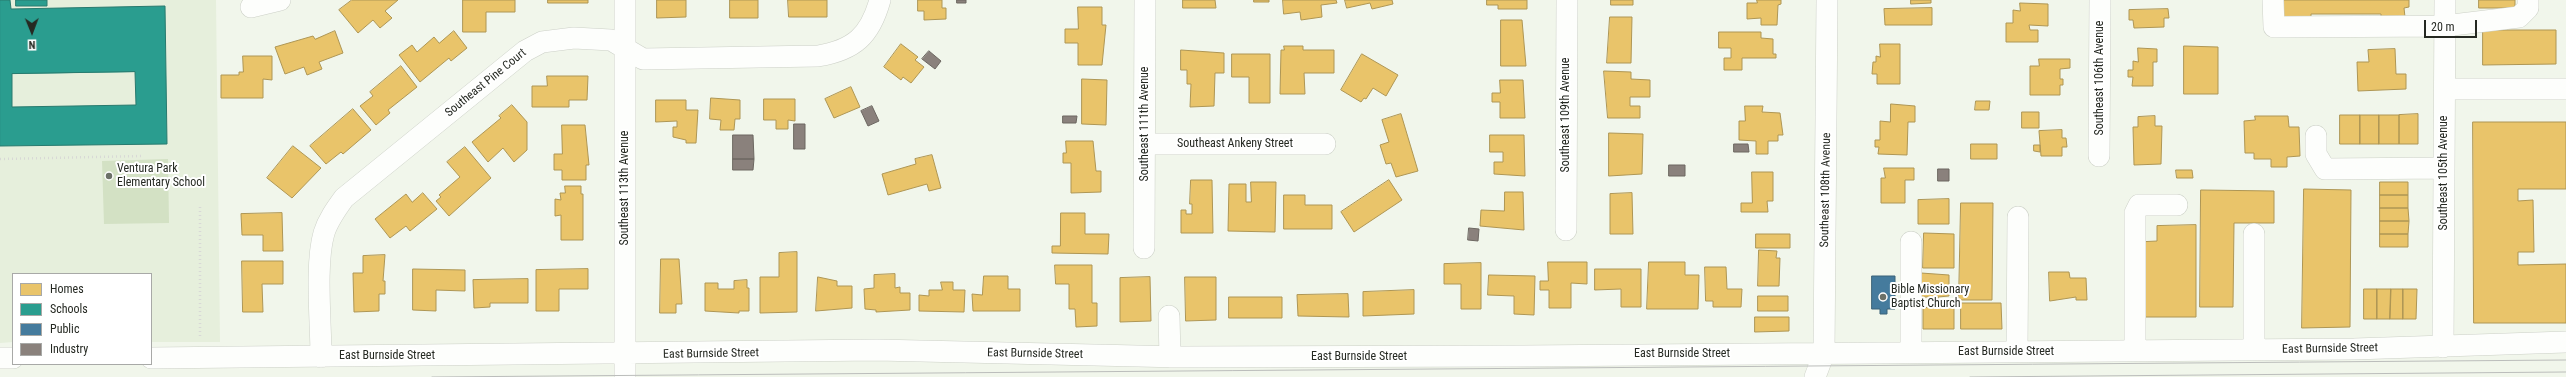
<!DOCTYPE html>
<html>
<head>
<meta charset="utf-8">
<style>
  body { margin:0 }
  #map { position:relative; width:2566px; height:377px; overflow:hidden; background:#f1f6eb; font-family:"Roboto Condensed",sans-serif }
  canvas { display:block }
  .legend { position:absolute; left:12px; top:273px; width:140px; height:92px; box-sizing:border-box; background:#fff; border:1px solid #a8a9a7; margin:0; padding:5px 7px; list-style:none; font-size:12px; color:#252922 }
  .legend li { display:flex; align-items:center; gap:8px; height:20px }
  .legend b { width:20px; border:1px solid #a8a9a7 }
  .north { position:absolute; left:12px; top:12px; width:40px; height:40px; -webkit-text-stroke:3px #fff; paint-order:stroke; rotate:179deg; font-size:11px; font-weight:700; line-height:16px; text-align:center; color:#252922 }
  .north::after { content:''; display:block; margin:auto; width:14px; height:18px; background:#252922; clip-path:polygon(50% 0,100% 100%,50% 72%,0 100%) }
  .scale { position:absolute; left:2424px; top:20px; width:53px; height:18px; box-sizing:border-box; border:2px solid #252922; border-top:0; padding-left:5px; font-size:12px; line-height:14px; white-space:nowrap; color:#252922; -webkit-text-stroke:3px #fff; paint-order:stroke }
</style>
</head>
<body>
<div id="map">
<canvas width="2566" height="377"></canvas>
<ul class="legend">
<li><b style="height:11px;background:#e9c46a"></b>Homes</li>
<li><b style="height:11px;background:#2a9d8f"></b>Schools</li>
<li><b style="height:11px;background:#457b9d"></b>Public</li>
<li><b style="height:11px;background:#8a817c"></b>Industry</li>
</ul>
<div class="north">N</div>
<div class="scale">20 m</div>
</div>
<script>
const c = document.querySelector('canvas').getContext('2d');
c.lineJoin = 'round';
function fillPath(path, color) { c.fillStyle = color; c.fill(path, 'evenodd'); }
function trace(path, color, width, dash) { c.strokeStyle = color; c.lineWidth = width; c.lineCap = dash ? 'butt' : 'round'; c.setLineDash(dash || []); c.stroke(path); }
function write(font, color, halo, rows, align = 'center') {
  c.font = font + ' "Roboto Condensed",sans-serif'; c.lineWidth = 4; c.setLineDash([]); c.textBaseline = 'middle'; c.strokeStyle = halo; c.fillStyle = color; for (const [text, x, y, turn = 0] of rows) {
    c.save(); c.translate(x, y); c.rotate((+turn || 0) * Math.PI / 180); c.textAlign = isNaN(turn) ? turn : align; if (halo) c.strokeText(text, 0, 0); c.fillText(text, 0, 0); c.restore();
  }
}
fillPath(new Path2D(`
  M0 0H216L220 342H151V274H13V342L0 343Z`), '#e6efdc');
fillPath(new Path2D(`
  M168 159 169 223 104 224 102 161Z`), '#d3e1c4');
const homes = new Path2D(`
  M352 0H398L385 11 392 18 380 28 373 20 358 33 339 10Z
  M463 0H515V12H486V32H463Z
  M548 0H588V3H548Z
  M657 0H686V17L657 18Z
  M730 0H758V18H730Z
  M788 0H827V17H789Z
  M918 0H942V8H946V19L924 20V11H918Z
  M1183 0H1215L1216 8H1183Z
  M1254 0H1269V2H1254Z
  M1283 0H1336L1337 3 1321 5 1322 17 1301 20 1300 12 1284 14Z
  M1345 0H1392L1393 4 1372 9 1370 3 1347 8Z
  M1487 0H1527V9H1498V5H1487Z
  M1611 0H1633V5H1611Z
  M1757 0H1781V4L1778 5 1777 25H1761V18L1747 19V3H1757Z
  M1911 0H1931V3L1911 4Z
  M2283 0H2409V7L2404 8 2405 17 2381 18V14H2311V18L2284 19Z
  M2479 0H2515V8H2479Z
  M2020 3 2048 4V26L2029 25 2030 30H2038V42H2006V23H2013V10L2020 11Z
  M1078 7H1102V25H1106L1102 65H1078V43H1065V29H1078Z
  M1932 8V25H1885L1884 9Z
  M2168 9 2169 18H2164V27L2134 28 2133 20H2129V10Z
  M1610 17H1632L1631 63H1607Z
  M1501 20H1522L1526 66H1501Z
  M2483 30H2556V64L2483 65Z
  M335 31 343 53 319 62 322 69 307 75 304 67 285 74 275 47 313 36 315 39Z
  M454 31 467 48 451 61 449 58 420 82 399 55 412 45 417 52 434 37 439 43Z
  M1719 32H1761V38L1773 39V54H1776V58H1742V70H1724V58H1731V48H1719Z
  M901 44 918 57 915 60 924 67 911 83 903 77 901 80 884 67Z
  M1880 44H1900V84H1877V74H1872L1873 62H1876V56L1880 57Z
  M1284 46H1303V50H1334V73H1304L1305 94H1280L1281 50H1284Z
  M2184 46 2218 47V94H2184Z
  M2138 48 2157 49V62H2153V86H2132L2133 77H2128V70H2133V61L2138 62Z
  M2395 49 2396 74H2406V89L2358 91 2357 62H2369L2368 50Z
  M1181 50 1224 53V73H1215L1214 106 1190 107 1191 84H1187V70H1181Z
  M1232 54H1270V103H1249V77H1232Z
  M1362 54 1398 75 1386 96 1373 88 1366 99 1364 98 1361 102 1341 90Z
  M243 56H272V80L263 79V98H221V75H239V72H243Z
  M2039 59H2070V68L2060 69V79H2063V85H2060V95H2030V66H2039Z
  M401 66 417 87 388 110 390 113 376 125 360 106 373 96 370 92Z
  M1604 71 1631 72V79L1650 80V97H1630V106H1640V118H1608Z
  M547 76H588L587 100H569V107H532V86H547Z
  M1082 79 1107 80 1106 125 1082 124Z
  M1500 80H1523L1525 118H1500V102H1492V93H1500Z
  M851 87 860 107 834 118 825 99Z
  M711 98 740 100V119H735L734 130H720L721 120 710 119Z
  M764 99H795V121L788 120V129H776V120H764Z
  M656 100H686V110H698L696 143H686V140L673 137V127H677V121L656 122Z
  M1976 101H1990L1989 110H1975Z
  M1891 104 1915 106V122H1908L1907 155 1878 154 1879 147H1875V140H1880V121L1890 122Z
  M512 105 527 122V150L514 162 503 148 488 162 472 142 501 118 499 116Z
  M1745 106H1763L1762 112 1780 113 1783 135H1778V141H1768V154H1756V141L1739 140V121H1745Z
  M353 109 371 130 343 154 341 152 326 164 310 146Z
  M2022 112H2039V128H2022Z
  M1401 114 1418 171 1396 177 1391 163 1386 164 1380 145 1389 142 1382 120Z
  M2418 114V144H2399V115Z
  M2340 115H2360V144H2340Z
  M2360 115H2379V144H2360Z
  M2379 115H2399V144H2379Z
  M2155 116V126H2162L2161 164 2134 165 2133 127H2138V117Z
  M2255 116H2288L2289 127H2299L2300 156 2287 157V167H2271V159H2254V153H2245L2244 121 2255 120Z
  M2473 122H2566V189H2518V201L2533 200 2534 252H2518V265L2566 264V323H2474Z
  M562 125H585L589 165H586V180H562V170H554V154H562Z
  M2062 130V138H2066L2067 147H2062V156H2041L2039 131Z
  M1609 133 1643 134 1642 174 1609 176Z
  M1490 135H1524L1525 176 1494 174V162H1503V152H1490Z
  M1066 141H1093L1096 171H1101V192L1071 193V163H1063V153H1066Z
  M1971 144H1997V159H1971Z
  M2034 145H2040V152L2034 151Z
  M293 146 321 168 292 198 267 178Z
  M465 147 491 178 449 216 436 201 441 197 439 195 460 177 447 162Z
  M932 155 941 188 929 191 927 184 888 195 882 174 916 164 915 159Z
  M1884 168H1914V180H1905V203H1881V178H1885Z
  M2176 170H2192L2193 178H2177Z
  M1752 172H1773V201H1767L1768 212H1741V203H1752Z
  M1191 180H1212L1213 233H1181V210H1186V214H1192V204H1190Z
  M1389 180 1402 200 1354 232 1341 212Z
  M1251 182H1276L1275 232 1228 231 1229 184H1246V202H1251Z
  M2380 182H2408V195H2380Z
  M565 186H581V194H583V240H561V215L555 216V199L561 200 560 193H565Z
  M2304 189 2351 190 2350 327 2302 328Z
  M2201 190 2274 191V223H2234L2233 307H2200Z
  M1505 192H1523L1524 230 1480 226 1481 210 1504 211Z
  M423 193 437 209 410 231 406 226 390 238 375 219 406 194 412 202Z
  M1632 193 1633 234H1610V194Z
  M1284 195H1305V205H1332V229H1284Z
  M2380 195H2408V208H2380Z
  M1949 199V224H1918V200Z
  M1961 203H1993L1992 300H1959Z
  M2380 208H2408L2409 221H2380Z
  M282 213 283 251H263V235H242L241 214Z
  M1061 213H1085V234H1109L1108 254 1052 253V246H1060Z
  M2380 221H2409L2408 234H2380Z
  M2196 225V317H2141L2137 242 2157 241V226Z
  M1924 233 1954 234V268H1923Z
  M1756 234H1790V248H1756Z
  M2380 234H2408V247H2380Z
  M1759 250 1777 251 1776 258H1780L1779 286H1758Z
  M797 252V312L760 313V277H779V253Z
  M385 255 383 281H385V294H379V311L354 312 353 273H363V256Z
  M661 259H679L682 304H676V313H660Z
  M242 261H283V284H262L263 312H243Z
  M1548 262H1587V284L1571 283V308H1549V290H1540V281H1548Z
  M1649 262H1685V275H1699L1698 309H1647Z
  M1481 263V309H1461V284H1444V264Z
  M1055 265H1092V303H1097V326L1076 327 1075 309H1069V284H1056Z
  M1705 267H1726L1727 289H1742L1741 307H1713V301H1706Z
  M413 269 465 270V291L436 290V311L413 310Z
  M588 269V289H559V311H536V270Z
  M1595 269H1641V307H1621V289L1595 290Z
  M2049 272H2069L2070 278H2086L2087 300H2076V297L2050 301Z
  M1921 273 1949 275V296L1938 297 1939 301 1933 302V297H1921Z
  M895 274V288L900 287V293H910V310L876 312V310L865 309 864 289 874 288V275Z
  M1489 275 1535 276 1534 315 1514 314V296L1488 295Z
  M984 276H1008V289H1020V311H973L972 294 982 295Z
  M818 277 837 281V286H852V308L816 311Z
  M1150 277 1151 321 1120 322V278Z
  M1185 277H1216V320L1186 321Z
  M528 279V303H490V307L474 308 473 280Z
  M747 280V288H749V311H739V313L705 311V283H718V289H734V281Z
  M941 282H953V290H965L964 312 919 311V295L929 296V290H942Z
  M2364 289H2377V319H2364Z
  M2377 289H2391L2390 319H2377Z
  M2391 289H2403V319H2390Z
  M2403 289H2417L2416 319H2403Z
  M1414 290V314L1363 316V292Z
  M1348 294 1349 317 1298 316 1297 295Z
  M1758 296H1788V311H1758Z
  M1229 297H1282V318H1229Z
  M1961 303H2001L2002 329H1961Z
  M1954 307V329H1923V308Z
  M1755 317H1789V331L1755 332Z`);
fillPath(homes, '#e9c46a');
trace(homes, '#ae9654', 1);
const schools = new Path2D(`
  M0 0H10L11 9 165 6 167 144 0 146ZM135 72 136 105 12 107V74Z
  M16 0H47V6H16Z`);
fillPath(schools, '#2a9d8f');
trace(schools, '#287a6e', 1);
const public = new Path2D(`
  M1872 276H1895V309H1887V314H1880V309H1872Z`);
fillPath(public, '#457b9d');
trace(public, '#3b6278', 1);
const industry = new Path2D(`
  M957 0H966V3H957Z
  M929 51 941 61 935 69 922 59Z
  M872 106 879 121 868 126 861 111Z
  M1063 116H1077L1076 123H1063Z
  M794 124H805V149H794Z
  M733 135H753L754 159H733Z
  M1734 144H1748L1749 152H1734Z
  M733 159H754L753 170H733Z
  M1669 165H1685V176H1669Z
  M1938 169H1949V181H1938Z
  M1469 228 1479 229 1478 241 1468 240Z`);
fillPath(industry, '#8a817c');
trace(industry, '#6c6761', 1);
const minor = new Path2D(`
  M2273 0 2274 27 2444 26 2519 17 2528 8V0
  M251 7 280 0
  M2445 89H2566
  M2316 136V154L2325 169 2444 168
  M1145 144H1325
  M2099 156 2100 0
  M1566 230 1567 0
  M1911 242V352
  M1144 248 1145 0
  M1169 316 1170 357
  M2443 347 2445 0
  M2254 350V234
  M2135 351V213L2139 205H2177
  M2017 352 2018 217
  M321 357C321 323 315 264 324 233 328 220 336 209 344 198L525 51 542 42 574 38 611 40 643 59 818 56C854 50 870 36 880 0
  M0 358H13
  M151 358 877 350 1181 357 1523 356 2354 349 2566 342
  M625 377V0
  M1815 377 1824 353 1827 0`);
trace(minor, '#ccd0c7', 22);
trace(new Path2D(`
  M0 159 142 156
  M200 207V339`), '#d8d8d6', 2.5, [1, 3]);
trace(minor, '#fdfefc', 21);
trace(new Path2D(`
  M432 377 2566 360
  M1970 377 2566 372`), '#bbbdbb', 1);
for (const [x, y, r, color] of [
  [109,176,4,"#6c7168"],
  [1883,297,4,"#6c7168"]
]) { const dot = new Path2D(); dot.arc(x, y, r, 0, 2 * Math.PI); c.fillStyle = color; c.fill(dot); trace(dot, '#fff', 1.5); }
write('12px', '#252922', '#fff', [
  ["Southeast 106th Avenue",2100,78,-90],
  ["Southeast Pine Court",486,83,-39],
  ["Southeast 109th Avenue",1566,115,-90],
  ["Southeast 111th Avenue",1145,124,-90],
  ["Southeast Ankeny Street",1235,144],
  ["Southeast 105th Avenue",2444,173,-90],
  ["Southeast 113th Avenue",625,188,-90],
  ["Southeast 108th Avenue",1826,190,-89],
  ["East Burnside Street",2330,349,-1],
  ["East Burnside Street",2006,352],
  ["East Burnside Street",711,354,-1],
  ["East Burnside Street",1035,354,1],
  ["East Burnside Street",1682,354],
  ["East Burnside Street",387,356],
  ["East Burnside Street",1359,357]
]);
write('12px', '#252922', '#fff', [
  ["Ventura Park",117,169],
  ["Elementary School",117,183],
  ["Bible Missionary",1891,290],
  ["Baptist Church",1891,304]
], 'left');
</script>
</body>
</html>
